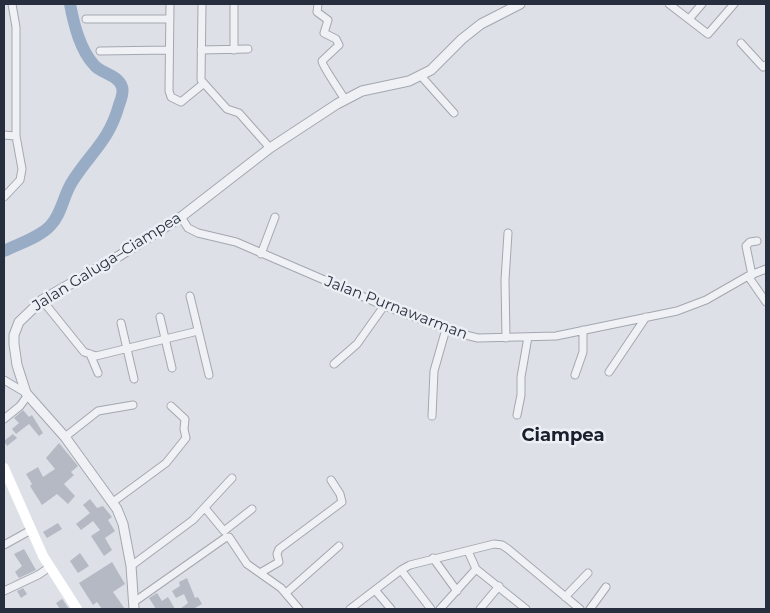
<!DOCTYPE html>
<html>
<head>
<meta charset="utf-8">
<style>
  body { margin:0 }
  #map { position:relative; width:770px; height:613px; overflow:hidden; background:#dde0e6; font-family:Montserrat,sans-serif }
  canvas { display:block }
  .frame { position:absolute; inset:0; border:5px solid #272e3d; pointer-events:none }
</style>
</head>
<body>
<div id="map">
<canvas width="770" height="613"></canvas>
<div class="frame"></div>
</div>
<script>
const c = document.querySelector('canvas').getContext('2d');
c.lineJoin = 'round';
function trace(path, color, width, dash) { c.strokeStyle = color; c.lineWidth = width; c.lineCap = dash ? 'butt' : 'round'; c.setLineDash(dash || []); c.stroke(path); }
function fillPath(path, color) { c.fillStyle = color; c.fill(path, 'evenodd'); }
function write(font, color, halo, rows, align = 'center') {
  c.font = font + ' Montserrat,sans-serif'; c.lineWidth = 5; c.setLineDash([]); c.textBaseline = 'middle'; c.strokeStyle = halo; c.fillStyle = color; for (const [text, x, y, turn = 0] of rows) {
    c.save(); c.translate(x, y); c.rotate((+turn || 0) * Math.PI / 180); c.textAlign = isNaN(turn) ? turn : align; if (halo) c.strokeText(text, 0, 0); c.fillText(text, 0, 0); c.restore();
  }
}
trace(new Path2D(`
  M4 251C18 244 40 237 50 226 62 214 63 196 72 182 91 152 109 141 119 105 121 99 124 93 122 87 118 75 103 74 95 66 80 50 74 25 70 4`), '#98acc6', 12);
fillPath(new Path2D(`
  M23 410 29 417 32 415 43 433 39 436 29 424 16 434 12 429 19 423 14 418Z
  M13 434 17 438 7 446 4 441Z
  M59 443 78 466 71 472 74 475 64 484 75 496 68 504 57 494 42 505 30 486 32 484 26 474 38 467 43 477 55 469 46 458Z
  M90 499 97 508 103 506 112 517 108 520 115 531 105 538 112 550 104 556 91 536 100 530 93 521 81 530 76 524 90 513 83 505Z
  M58 523 62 529 47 538 43 532Z
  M24 549 36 570 19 578 15 572 22 566 14 554Z
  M80 553 89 566 78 573 70 561Z
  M112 562 125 584 113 592 125 609H102L97 602 93 605 79 583Z
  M187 578 195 598 198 597 202 604 193 609H180L188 603 184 594 176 598 172 591 180 586 179 582Z
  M23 588 27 594 21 598 17 591Z
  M157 593 162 601 168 597 175 609H156L149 598Z
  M62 599 63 600 69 609H60L56 603Z`), '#b4b9c3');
const minor = new Path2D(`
  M170 4 169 91 171 97 181 102 203 84
  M202 4 201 80 227 109 239 113 270 148
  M318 4 317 12 328 20 324 33 336 39 339 45 322 61C322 66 341 92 345 100
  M669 4 708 34 734 4
  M86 19H170
  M689 19 702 4
  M741 43 763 67 766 65
  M201 50 248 49
  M234 50V4
  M100 51 169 50
  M421 76 454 113
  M4 135 16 136
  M4 197 20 180 22 169 16 136V27L12 4
  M181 217 188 228 198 233 236 242 387 307 457 333 478 338 556 336 677 311 706 300 748 276 766 269
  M261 254 275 217
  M752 275 746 246 750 242 757 241
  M748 276 766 302
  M190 296 209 375
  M42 300 84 352 96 356 198 331
  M160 317 172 368
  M121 323 134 379
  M506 338 505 280 508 233
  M90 354 98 373
  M334 364 357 344 384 306
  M609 372 646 317
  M575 375 583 352V330
  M4 380 26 393
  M517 415 521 395V377L528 337
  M432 416 434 371 446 329
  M4 419 20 406 28 395
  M65 437 98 411 133 405
  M113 502 166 463 186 438 184 429 185 419 171 406
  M205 508 224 531 252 509
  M4 545 31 530
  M468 551 476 569 526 609
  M433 558 457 591
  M131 566 193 520 232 478
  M401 570 431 609
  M260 573 279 562 277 554 279 549 342 502 340 494 331 480
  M375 590 391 609
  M4 591 38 575 50 567
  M286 593 339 546
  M565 597 588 573
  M134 602 225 538 229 537 247 564 281 588 299 609
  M350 609 401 570 410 565 494 544 502 545 508 549 580 609
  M440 609 476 569
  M480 609 499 586
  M590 609 606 587`);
const tertiary = new Path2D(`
  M134 609 131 566 123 524 117 509 65 437 26 393 17 365 14 344V335L19 322 42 300 119 256 181 217 270 148 337 104 362 91 409 81 431 70 462 39 481 24 520 4`);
trace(minor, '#a3a7b0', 9);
trace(tertiary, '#a3a7b0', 11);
trace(minor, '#eff1f5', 7);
trace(tertiary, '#eff1f5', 9);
trace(new Path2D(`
  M4 468 43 556 77 609`), '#fff', 10);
write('15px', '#272e3d', '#eceff4', [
  ["Jalan Galuga–Ciampea",107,262,-32],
  ["Jalan Purnawarman",396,308,21]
]);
write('bold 18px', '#191f2d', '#eceff4', [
  ["Ciampea",563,436]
]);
</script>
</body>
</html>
